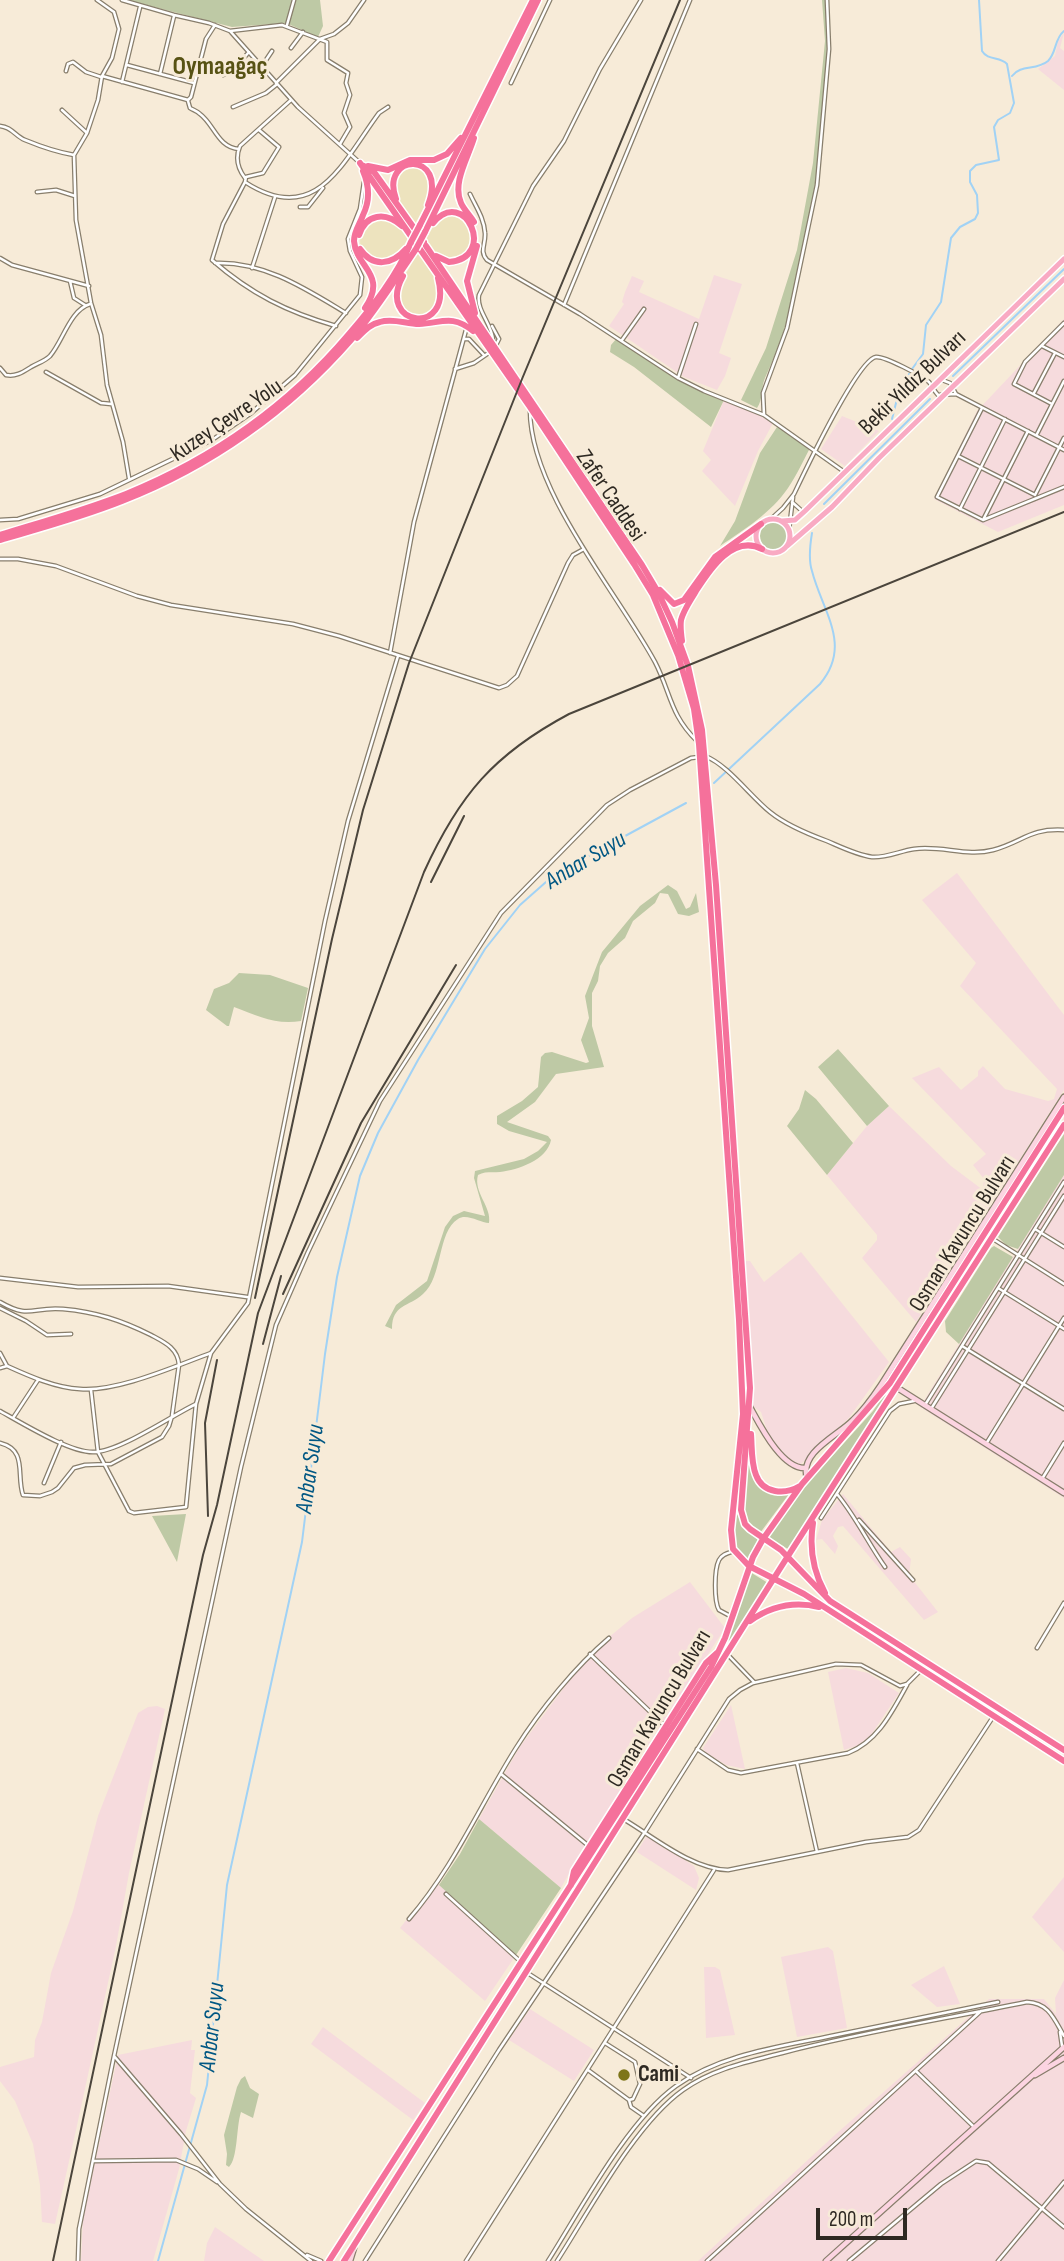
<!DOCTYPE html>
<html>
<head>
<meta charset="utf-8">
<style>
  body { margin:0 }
  #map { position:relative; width:1064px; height:2261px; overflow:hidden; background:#f7ebd8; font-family:"Sofia Sans Condensed",sans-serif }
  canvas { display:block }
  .scale { position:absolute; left:816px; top:2208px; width:91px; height:32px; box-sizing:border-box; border:4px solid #2e2922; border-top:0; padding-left:9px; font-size:21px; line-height:24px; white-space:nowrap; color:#2e2922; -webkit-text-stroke:5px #f7ebd8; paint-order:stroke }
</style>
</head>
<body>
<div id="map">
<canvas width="1064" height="2261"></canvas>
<div class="scale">200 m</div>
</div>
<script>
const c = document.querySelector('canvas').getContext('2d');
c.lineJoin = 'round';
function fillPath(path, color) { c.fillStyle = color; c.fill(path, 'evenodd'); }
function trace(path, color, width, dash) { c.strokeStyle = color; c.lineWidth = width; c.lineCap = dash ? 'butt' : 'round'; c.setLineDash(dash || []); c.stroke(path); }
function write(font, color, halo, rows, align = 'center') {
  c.font = font + ' "Sofia Sans Condensed",sans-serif'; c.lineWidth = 6; c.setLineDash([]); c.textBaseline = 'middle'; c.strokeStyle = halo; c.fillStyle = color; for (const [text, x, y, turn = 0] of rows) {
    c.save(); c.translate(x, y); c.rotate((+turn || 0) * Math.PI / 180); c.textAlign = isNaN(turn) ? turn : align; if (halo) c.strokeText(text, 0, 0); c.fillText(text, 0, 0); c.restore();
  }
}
fillPath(new Path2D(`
  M1064 33 1060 48 1064 51V90L1038 69 1055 56 1058 41Z
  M714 275 742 284 719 353 731 358 725 376 717 390 684 377 609 326 624 304 622 302 625 292 632 276 644 281 639 292 699 319Z
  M1064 319V505L998 532 934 499 977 411Z
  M724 400 765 416 773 423 758 451 735 506 702 471 711 460 703 451Z
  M842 416 879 431 845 466 821 449Z
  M957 873 1064 1015V1090L916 1322 862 1258 877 1240V1235L827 1175 867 1126 889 1106 951 1166 983 1190 984 1179 973 1165 986 1154 912 1078 939 1067 961 1090 978 1076V1071L983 1066 1005 1089 1048 1101 1054 1099 1057 1089 960 986 976 963 922 900Z
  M1064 1175V1498L920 1407Z
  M801 1252 889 1362 849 1418 800 1465 794 1464 783 1453 768 1433 761 1412 751 1405 742 1261H750L764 1282Z
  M843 1494 891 1552 900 1547 911 1559 909 1575 938 1612 924 1620 843 1526 838 1527 833 1536 838 1546 835 1554 822 1539 816 1540 822 1520Z
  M690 1582 725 1628 580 1853 561 1888 479 1819 519 1748 578 1669 608 1638 632 1618Z
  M846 1668 868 1673 899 1693 871 1735 859 1745 844 1750 828 1672Z
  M731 1705 745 1769 726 1765 705 1752 703 1748Z
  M157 1706 165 1709 129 1873 116 1946 76 2130 55 2224 42 2222 40 2185 33 2144 15 2101 0 2081V2067L34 2057 35 2040 42 2022 51 1973 73 1911 98 1816 138 1713 148 1707Z
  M646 1837H650L694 1866 699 1878 696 1890 637 1852Z
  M1064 1877V1952L1032 1917Z
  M436 1882 516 1955 485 2001 400 1928Z
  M828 1947 833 1951 847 2028 797 2037 781 1957Z
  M944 1966 960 2004 937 2007 911 1985Z
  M704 1967H715L720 1970 735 2035 706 2038Z
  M1064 1980V2261H698L836 2134 989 1999H1044L1056 2014 1055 1998Z
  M530 2009 594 2050 574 2081 509 2040Z
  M323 2027 425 2103 413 2120 311 2044Z
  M192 2040 191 2050H195L190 2093 196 2098 186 2131 179 2169 153 2261H81L83 2219 118 2055Z
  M215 2227 264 2261H204L207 2243Z`), '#f6dbdd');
fillPath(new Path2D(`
  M127 0H320L323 26 318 37 286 23 232 27Z
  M822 0H826C830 76 821 154 808 229 797 286 790 324 765 378 761 387 763 400 757 408L741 400 766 348 797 250 813 163 825 41Z
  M617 338 687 383 724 400 711 427 634 367 610 352 611 345Z
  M777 427 810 448C803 461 797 475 788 488 771 513 745 529 720 546L735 521 760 453Z
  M760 536a14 14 0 1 1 28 0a14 14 0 1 1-28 0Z
  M668 885 677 891 686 909 690 907 696 893 699 912 689 916 678 914 668 894 660 893 655 903 633 921 625 938 608 953 600 966 598 981 592 993V1026L604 1067 556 1074 535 1102 507 1122 548 1136 551 1140C547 1160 518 1170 500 1172 492 1173 485 1171 478 1175 473 1192 492 1207 489 1223 480 1223 467 1213 458 1219 437 1232 443 1277 423 1294 409 1307 392 1304 392 1329L385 1326 396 1305 427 1281 445 1227 453 1216 464 1211 485 1216 474 1178 475 1171 524 1159 538 1151 547 1142 509 1131 497 1124V1116L522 1101 538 1087 541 1057 545 1053 552 1052 586 1063 589 1062 581 1040 589 1018 585 996 602 952 640 906Z
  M239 973 270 975 308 988 301 1021C275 1025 258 1016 234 1007L229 1026H227L206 1010 214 989 229 983Z
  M838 1049 889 1106 867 1126 818 1067Z
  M805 1090 816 1099 853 1143 827 1175 787 1126 799 1109Z
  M1064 1134V1175L1018 1249 1006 1245 998 1237Z
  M994 1246 1013 1257 959 1344 946 1332 945 1321 991 1248Z
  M931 1324 933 1326 790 1550 768 1538 804 1487 873 1411Z
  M748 1450C756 1474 748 1497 789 1494L760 1533 749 1524 744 1511Z
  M736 1512 744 1528 758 1540 747 1559C731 1550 731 1528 736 1512Z
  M186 1514 177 1562 152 1516Z
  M750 1572 768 1583 731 1640 725 1642Z
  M479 1819 561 1888 516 1955 439 1885 460 1854Z
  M245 2076 250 2088 259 2094 253 2118 241 2112C236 2128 238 2158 229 2167L226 2165 227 2154 224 2135 237 2087 241 2079Z`), '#bec9a5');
fillPath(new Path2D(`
  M411 166 424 170 432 183 427 202 414 226 395 193 398 172Z
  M455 214C481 227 476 252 450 261L437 255 425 240 438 219Z
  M386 219 397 225 408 239 396 256 377 261 361 248C358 235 363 230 372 220Z
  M418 253C435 277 452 296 422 318L403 310 398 287Z`), '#ede3be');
trace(new Path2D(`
  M1012 76C1021 64 1036 71 1048 61 1057 52 1054 39 1064 31
  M912 369 923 354 926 325 941 302 951 238 960 227 975 219 978 213 977 195 970 182V171L976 165 999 160 994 127 998 120 1010 113 1014 103 1007 64C1000 56 988 61 982 51L979 0
  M953 376 1064 269
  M892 419 897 399 909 374
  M824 504 930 399
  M714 783 820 684C853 645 822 611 812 571 808 559 810 545 812 533
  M158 2261 207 2085 227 1885 302 1542 325 1354 337 1277 360 1176 378 1133 418 1060 485 949 520 905 555 874 686 803`), '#a1d2f5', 2);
const street = new Path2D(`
  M97 0 114 12 119 29 112 58 102 76 98 100 87 133 74 155 76 220 91 303 101 335 107 385 123 442 129 478
  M122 0 174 15 209 23 230 31 298 107 360 163
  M287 25 294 0
  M230 31 282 25 327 42V60L348 73 346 83 350 95 344 113 350 127 340 144
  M291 48 303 32
  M127 65 194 83
  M262 66 272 51
  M66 71 68 64 73 62 86 72 101 77
  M160 74 174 16
  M223 75 233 70 249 52
  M102 76 188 100 191 97 206 39 215 25
  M122 82 140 7
  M276 83 320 39 334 34 348 23 364 0
  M511 83 550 0
  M188 101 190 108C193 110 197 111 200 114 214 124 218 148 239 149
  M233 107 266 93 276 85
  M62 110 87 133
  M0 126C12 127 15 136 25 140 42 147 56 152 74 155
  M259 130 279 147 263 173 246 177 245 182C316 228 342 163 379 113L388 107
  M245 178C238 169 235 158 240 146L291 100
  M245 182 223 224 212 260C251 294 287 312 336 326
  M37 192 56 190 75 196
  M470 194C476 207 484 218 485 233 486 244 479 251 487 260L580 314 678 378 704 391 764 415 843 471
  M300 207H308L323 188
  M0 258 12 265 89 286
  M215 263C264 261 306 289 346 313
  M252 268 275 197
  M70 281 74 298 85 305
  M564 305 690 0
  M492 326 499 339 495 347
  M464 339H469L484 355
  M493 340C492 324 476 310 479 295L533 186 564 141 600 69 641 0
  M622 340 644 309
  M1042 346 1064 357
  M0 368 6 375C16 377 23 372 31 367 38 363 45 361 50 356 63 341 70 310 90 304
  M455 369 474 363 490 352
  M46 372 101 403 111 404
  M678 378 696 324
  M942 380 950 383 956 394 1064 450
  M1034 393 1055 353
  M1052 404 1014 384 1025 362 1064 323
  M982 408 937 497 983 520 1064 487
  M530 410C530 491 617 592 655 662 671 693 670 715 697 741
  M764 415 763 393 787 328 817 185 829 49 827 0
  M1037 434 1064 381
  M958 456 1035 495
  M1035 495 1064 438
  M792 502 802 511
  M960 509 1005 419
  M771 519 783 508 794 494C804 473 858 359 876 357 885 356 922 376 929 382 932 386 934 391 938 395L956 394
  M0 520 18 519 100 494 212 440 250 414 295 375 360 295 362 277 350 251 348 239 360 209 364 182
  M983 520 1028 431
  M789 530 793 497
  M0 559H18L56 566 137 596 171 605 293 624 339 636 499 688 507 685 517 676 568 563 573 555 584 549
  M390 653 414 522 466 330
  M705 756C728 765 750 796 770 812 786 825 808 834 827 841 841 847 857 855 872 857 886 858 900 851 914 849 941 845 967 857 993 850 1023 842 1029 828 1064 830
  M1035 1229 1064 1247
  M993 1239 1064 1284
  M0 1278 78 1287 168 1286 247 1297
  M998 1288 1064 1329
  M0 1302C31 1320 32 1306 63 1309 96 1312 121 1320 151 1335 164 1342 178 1348 179 1365L172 1416 169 1426 162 1437 111 1464 85 1465 74 1468 58 1488 52 1492 40 1496 23 1495C16 1475 28 1450 0 1443
  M0 1308 26 1321 47 1335 71 1334
  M962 1346 1064 1409
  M0 1353 7 1366
  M0 1368 7 1366C29 1376 56 1388 80 1389 118 1392 175 1366 211 1353
  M91 1390 98 1452 129 1511 134 1513 186 1507 196 1404 211 1353 248 1303 325 921 348 821 398 656
  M925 1405 1064 1182
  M931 1409 1064 1196
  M0 1411C22 1423 70 1453 94 1452 119 1452 171 1416 196 1404
  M13 1418 38 1380
  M986 1444 1064 1318
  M1042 1479 1064 1443
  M44 1483 61 1442
  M837 1494C856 1517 868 1543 885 1567
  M821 1518 890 1411 899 1404 914 1401
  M859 1520 913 1580
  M732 1617 719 1610C714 1601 714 1570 719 1560 722 1554 728 1553 734 1551
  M1037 1648 1064 1603
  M590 1654 664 1725
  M727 1654 754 1682
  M697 1749 728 1770 741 1773 848 1753C878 1741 892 1712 907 1685
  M797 1763 817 1852
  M501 1774 590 1847
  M625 1820C655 1838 692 1869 728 1870L866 1842 908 1837 919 1830 993 1717
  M446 1894 521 1962
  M409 1919C454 1867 480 1805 516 1748 540 1710 575 1667 609 1638
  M526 1972 691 2078
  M1060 2032 1062 2046
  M114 2056 241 1467 276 1325 308 1252 380 1101 501 913 607 805 630 790 691 758 699 757
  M588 2070 629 2100 633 2099 640 2084 635 2062 605 2043
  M917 2072 973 2126
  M629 2100 631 2107 644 2116
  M93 2161 176 2160 198 2169 217 2182
  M307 2255 321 2261
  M78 2261 79 2229 114 2056 181 2134 220 2184 246 2209 311 2261
  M365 2261 499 2050 645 1832 729 1699 740 1690 753 1683 836 1664 861 1665 900 1686 907 1684 921 1670
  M466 2261 714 1870
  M548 2261C581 2209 627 2121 676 2086 721 2054 779 2047 831 2036 887 2025 942 2013 998 2002
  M557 2261C590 2210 635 2124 683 2090 712 2069 747 2062 782 2053 862 2032 945 2019 1027 2002 1049 2003 1054 2019 1064 2036
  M707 2261 981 2011
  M849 2261 941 2184 976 2161 988 2163 1064 2227
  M998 2261 1064 2182`);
const secondary = new Path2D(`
  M896 1387 1064 1493
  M750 1407C760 1425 782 1470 806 1468
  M807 1478C799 1452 839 1435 853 1420 864 1410 873 1397 881 1385L1064 1097
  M1035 2075 1064 2058
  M350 2261 354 2248
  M826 2261 1064 2047`);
const primary = new Path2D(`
  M756 536a17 17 0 1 1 34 0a17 17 0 1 1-34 0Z
  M782 521 795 520 805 511 1064 259
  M787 546 832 507 879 458 1064 279`);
const highway = new Path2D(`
  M474 138C468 158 452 183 461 203 464 210 470 215 474 222
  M360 163 530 407 634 564 653 595 678 655 694 709 699 744 739 1320 743 1414 731 1530 733 1549 749 1566 804 1594 1064 1761
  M364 166 374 172 424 242
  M368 166 388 170 410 160H434L447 154 461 138
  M363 171C369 185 370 201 363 215 360 224 354 231 354 241 356 268 388 274 365 308
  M396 199C379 153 449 150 428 205
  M433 223C465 185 498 258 449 262L436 256
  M420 225 533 0
  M425 232 538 0
  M359 235C366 214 385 211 402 226
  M426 246 642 565 658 592 672 622 688 666 702 730 716 885 750 1388 741 1510 745 1524 750 1529 781 1550 830 1601 1064 1750
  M360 249C373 268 392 265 406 249
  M403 276C375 326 454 338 438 278
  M475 313 467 281 477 246
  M357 338C364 331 370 324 380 322 393 318 406 324 419 324 442 323 452 314 473 331
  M0 535C42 522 85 510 126 494 212 459 289 405 349 334 373 306 397 276 411 242
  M0 540C41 528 82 517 122 501 210 467 289 411 351 340 375 312 395 280 416 249
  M660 590 674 604 684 600 715 557 761 524
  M682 641C681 634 680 627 681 620 684 609 691 600 696 591 710 569 733 534 762 549
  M751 1434C752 1447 751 1463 756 1475 763 1494 785 1495 800 1486
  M813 1523C809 1548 813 1571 825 1593
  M750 1621C771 1606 794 1601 819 1607
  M571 1885 574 1871 706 1663 717 1653
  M329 2261 711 1667 725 1638 753 1557 763 1539 802 1484 890 1383 1064 1108
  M344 2261 781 1567 1064 1125`);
trace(street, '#887e6c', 5);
trace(secondary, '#887e6c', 7);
trace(primary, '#fff', 8);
trace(highway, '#fff', 9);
trace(street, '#fff', 2.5);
trace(secondary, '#fcd4e1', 4.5);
trace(primary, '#f9aac3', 5);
trace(highway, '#f5719b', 6);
trace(new Path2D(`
  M431 882 464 816
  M283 1294 361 1123 456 965
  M255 1298 332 939 363 810 409 663 522 379 680 0
  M263 1344 281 1276
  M208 1516 205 1423 217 1360
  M53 2261 203 1555 217 1505 258 1313 424 872C459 795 494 754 569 714L1064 512`), '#4b453c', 2);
const highwayBridge = new Path2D(`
  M411 242 420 225
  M416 249 425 232`);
trace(highwayBridge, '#fff', 9, []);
trace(highwayBridge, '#f5719b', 6);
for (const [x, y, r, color] of [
  [624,2075,7,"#7d7519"]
]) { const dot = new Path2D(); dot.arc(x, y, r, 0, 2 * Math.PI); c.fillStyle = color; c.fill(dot); trace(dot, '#f7ebd8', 2.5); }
write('23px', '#2e2922', '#f7ebd8', [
  ["Bekir Yıldız Bulvarı",913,383,-44],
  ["Kuzey Çevre Yolu",227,421,-34],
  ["Zafer Caddesi",610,496,56],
  ["Osman Kavuncu Bulvarı",963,1234,-58],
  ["Osman Kavuncu Bulvarı",660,1709,-59]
]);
write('bold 23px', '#2e2922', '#f7ebd8', [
  ["Cami",638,2075]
], 'left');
write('italic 24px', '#015783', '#f7ebd8', [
  ["Anbar Suyu",586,861,-31],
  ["Anbar Suyu",311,1469,-82],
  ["Anbar Suyu",213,2027,-84]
]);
write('bold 26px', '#575214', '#f7ebd8', [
  ["Oymaağaç",220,67]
]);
</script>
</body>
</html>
